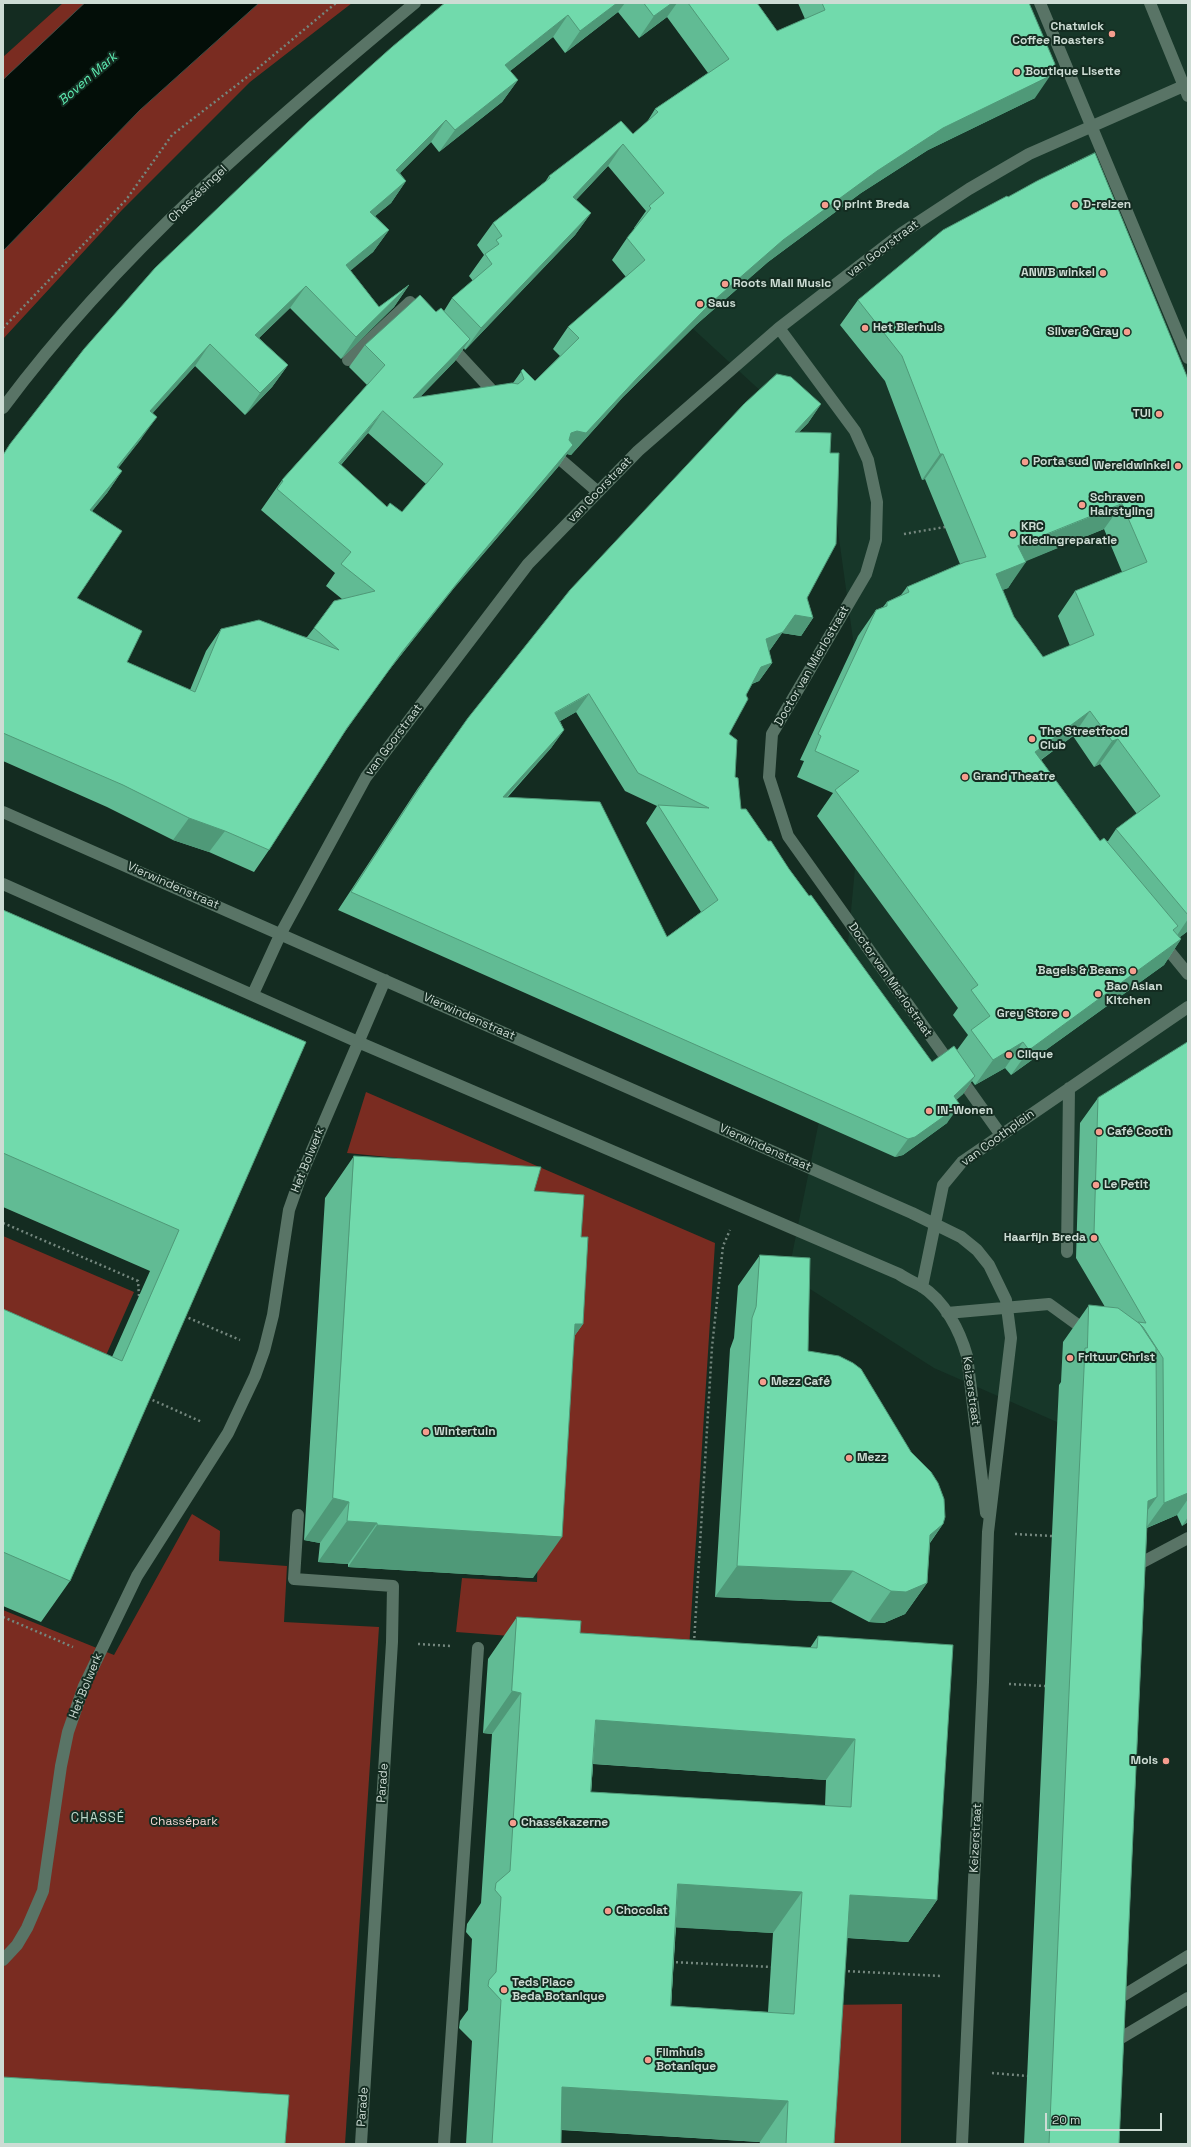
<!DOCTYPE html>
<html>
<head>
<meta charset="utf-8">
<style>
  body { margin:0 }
  #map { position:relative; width:1191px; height:2147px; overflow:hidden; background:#142c21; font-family:"Space Grotesk",sans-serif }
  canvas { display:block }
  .frame { position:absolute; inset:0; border:4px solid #cddcd4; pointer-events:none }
  .scale { position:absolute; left:1045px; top:2113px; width:117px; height:18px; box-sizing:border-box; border:2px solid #cddcd4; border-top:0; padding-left:5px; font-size:12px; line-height:14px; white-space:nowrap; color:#cddcd4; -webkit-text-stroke:3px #142c21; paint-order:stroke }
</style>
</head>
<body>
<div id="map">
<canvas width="1191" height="2147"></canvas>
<div class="frame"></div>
<div class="scale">20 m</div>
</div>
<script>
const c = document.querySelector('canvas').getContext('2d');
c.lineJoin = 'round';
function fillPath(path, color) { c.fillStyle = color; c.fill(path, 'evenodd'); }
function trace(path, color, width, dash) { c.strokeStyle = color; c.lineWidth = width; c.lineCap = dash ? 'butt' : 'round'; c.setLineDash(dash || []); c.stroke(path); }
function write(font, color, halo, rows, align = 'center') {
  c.font = font + ' "Space Grotesk",sans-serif'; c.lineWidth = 4; c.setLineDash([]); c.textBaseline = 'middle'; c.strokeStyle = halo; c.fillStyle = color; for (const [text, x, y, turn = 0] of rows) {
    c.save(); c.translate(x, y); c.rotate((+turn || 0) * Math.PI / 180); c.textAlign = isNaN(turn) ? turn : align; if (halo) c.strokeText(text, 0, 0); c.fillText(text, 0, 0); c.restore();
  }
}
fillPath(new Path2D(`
  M877 3H1188V1491L1180 1476 934 1368 788 1275 842 1007 867 740 827 452 615 257Z`), '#173729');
fillPath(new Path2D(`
  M63 3H85L3 80V57Z
  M259 3H352L250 82 122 210 3 339V251L140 110Z
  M366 1092 715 1243 689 1649 456 1632 462 1578 537 1582 549 1202 510 1169 347 1153Z
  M3 1236 134 1292 96 1378 3 1338Z
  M192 1514 220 1531 219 1561 287 1566 284 1622 379 1627 345 2144H3V1610L114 1655Z
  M902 2004 901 2144H815L826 2005Z`), '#7a2c21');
const water = new Path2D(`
  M85 3H259L140 110 3 251V80Z`);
fillPath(water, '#030e08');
trace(water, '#404c45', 1);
trace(new Path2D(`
  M3 328 126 200 172 135 251 74 336 3
  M904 534 945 527
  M3 1223 138 1281 139 1296
  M184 1316 240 1340
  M148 1398 202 1422
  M1015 1534 1052 1536
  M3 1617 73 1647
  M694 1643 712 1347 723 1246 730 1230
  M418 1644 451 1646
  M1009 1684 1045 1686
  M671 1962 771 1967
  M843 1971 942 1976
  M992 2073 1028 2076`), '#74877e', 2.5, [2, 3]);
trace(new Path2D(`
  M1040 3 1188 358
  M1150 3 1188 96
  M779 328 855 431 868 460 877 502 876 540 866 574 772 734 769 777 788 836 1001 1135
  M448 343 500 399
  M348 360 410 302 422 315
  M3 408C118 253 267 126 415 3
  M561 460 598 492
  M3 812 912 1213 961 1237 977 1250 989 1265 1006 1300 1011 1338 988 1532 983 1682 962 2144
  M3 884 358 1042 899 1274C906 1279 914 1282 921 1286 945 1301 960 1331 967 1356L986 1513
  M1161 941 1188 974
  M253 994 281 933 366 777 528 564 638 451 779 328 902 233 969 189 1029 154 1188 84
  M1067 1252 1069 1088
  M922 1287 943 1185 962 1162 1188 1007
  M947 1313 1049 1304 1089 1333
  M298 1515 294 1579 393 1586 392 1642 361 2144
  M1139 1564 1188 1538
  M3 1960 17 1945 27 1928 43 1891 61 1766 68 1732 84 1686 137 1576 228 1433 255 1376 264 1351 273 1315 289 1210 301 1176 385 980
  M1116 2000 1188 1956
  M1114 2042 1188 1998
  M444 2144 478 1648`), '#597466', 12);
fillPath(new Path2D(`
  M445 3H757L777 31 805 19 798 3H1029L1035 98 928 150 861 193 768 262 697 324 623 397 571 455 567 454 558 467 454 588 386 674 344 733 269 850 254 872 209 852 173 840 107 807 3 761V455ZM618 12 639 38 667 17 708 73 655 109 647 122 633 134 549 176 545 182 493 223 477 245 484 255 469 276 473 281 452 298 444 311 436 312 365 345 349 367 367 385 282 480 261 510 335 573 326 586 342 599 314 628 307 637 221 629 206 651 190 690 127 662 77 598 92 511 107 493 122 471 118 468 141 439 152 413 195 366 245 415 272 387 288 365 259 338 290 308 341 359 394 307 409 285 379 307 350 270 373 252 389 230 375 216 391 203 406 181 400 173 431 142 439 152 502 102 518 80 510 71 553 37 565 53ZM608 166 646 211 634 228 635 229 627 238 612 260 626 277 568 327 553 349 560 356 535 381 523 369 513 383 420 397 455 361 464 348 465 350 575 235 591 213 576 200ZM368 433 426 484 402 512 387 507 341 465Z
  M1008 197 1188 379V931L1180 937 1181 939 1164 965 1011 1075 1005 1068 975 1085 972 1081 963 1094 956 1100 947 1123 903 1155 895 1157 338 910 418 788 431 770 821 404 808 423 799 432 807 598 813 618 801 636 782 633 770 650 769 651 772 663 759 681 752 684 746 695 729 734 735 777 741 809 768 841 789 869 932 1062 957 1050 968 1035 953 1015 958 1008 817 816 833 793 797 777 804 761 800 760 858 636 876 610 883 607 887 602 901 595 907 587 960 564 925 479 922 480 885 381 840 325 858 300ZM1104 529 1122 572 1075 591 1058 616 1070 646 1043 657 1014 617 1002 590 1008 588 1025 561ZM576 712 625 791 657 806 646 823 701 912 667 937 507 798 551 748 564 730 560 721ZM1073 736 1094 767 1100 764 1137 814 1116 829 1108 841H1100L1041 760Z
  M3 910 306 1042 70 1581 41 1622 3 1606V1309L112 1357 150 1271 3 1207Z
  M1188 1042V1522L1182 1526 1177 1515 1147 1528 1119 2144H1024L1047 1640 1059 1385 1061 1382 1063 1342 1089 1305 1105 1307 1076 1258 1080 1123 1098 1098Z
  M354 1156 534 1191 581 1237 583 1324 575 1335 533 1578 348 1567V1564L318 1562 320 1543 304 1540 325 1198Z
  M760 1255 808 1351 943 1524 930 1543 927 1583 905 1614 884 1623 869 1622 831 1602 715 1597 730 1349 734 1338 738 1286Z
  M517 1617 580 1633 810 1648 818 1636 937 1900 908 1942 847 1938 834 2144H759L760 2142 561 2130V2144H466L472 2041 459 2028 460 2021 468 2010 472 1939 466 1932 467 1924 481 1903 492 1734 483 1733 488 1659ZM593 1764 826 1780 825 1806 591 1792ZM676 1927 773 1933 768 2012 671 2006Z`), '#61bb94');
fillPath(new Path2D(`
  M617 3H625L618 12 565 53 580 31Z
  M672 3H677L667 17 639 38 654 16Z
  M568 15 553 37 490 87 505 65Z
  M1050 76 1035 98 928 150 861 193 768 262 697 324 623 397 571 455 567 454 558 467 454 588 386 674 332 750 402 652 571 433 639 376 712 302 783 240 818 213 877 171 943 128Z
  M518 80 502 102 439 152 455 130Z
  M446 120 431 142 381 192 396 170Z
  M623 144 608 166 558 219 573 197Z
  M406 181 391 203 355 233 370 212Z
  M591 213 575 235 465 350 481 328Z
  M389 230 373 252 331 287 346 265Z
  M409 285 394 307 341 359 356 337Z
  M306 286 290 308 240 356 255 335Z
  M470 339 455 361 398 420 413 398Z
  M210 344 195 366 135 433 150 411Z
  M288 365 272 387 245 415 260 393Z
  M821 404 808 423 782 450 795 432Z
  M383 411 368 433 323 485 339 463Z
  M157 417 141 439 102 489 117 467Z
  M940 454H943L925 479 922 480Z
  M122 471 107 493 75 532 90 510Z
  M1122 504 1104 529 1000 572 1018 546Z
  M1026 562 1008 588 978 599 996 574Z
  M795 615 813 618 801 636 782 633 770 650 753 657 766 639Z
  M772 663 759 681 748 685 761 667Z
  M589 694 576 712 543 731 555 713Z
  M1090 711 1073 736 1017 777 1035 752Z
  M564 730 551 748 490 815 503 797Z
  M1118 739 1100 764 1094 767 1112 741Z
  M189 818 225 831 209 852 173 840Z
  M1188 919V931L1172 943Z
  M1181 939 1164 965 1011 1075 1029 1050Z
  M1023 1042 1005 1068 975 1085 993 1060Z
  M975 1076 963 1094 941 1114 954 1096Z
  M960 1105 947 1123 903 1155 895 1157 908 1139Z
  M575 1324H583L554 1365Z
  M1188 1493V1499L1177 1515 1146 1528 1164 1503Z
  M1157 1497 1131 1534 1148 1501Z
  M333 1498 349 1502 320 1543 304 1540Z
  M1188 1517V1522L1182 1526Z
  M347 1521 377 1523 348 1564 318 1562Z
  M943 1524 921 1555 930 1535Z
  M377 1525 562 1537 533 1578 348 1567Z
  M737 1566 853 1571 831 1602 715 1597Z
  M927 1583 905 1614 884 1623 869 1622 891 1591Z
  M512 1691 521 1693 492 1734 483 1733Z
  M596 1720 855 1739 826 1780 567 1762Z
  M678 1884 802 1892 773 1933 649 1926Z
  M850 1895 937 1900 908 1942 821 1936Z
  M562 2087 788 2101 760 2142 533 2128Z`), '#4f9978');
const building = new Path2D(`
  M445 3H617L580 31 568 15 505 65 518 80 455 130 446 120 396 170 406 181 370 212 389 230 346 265 379 307 409 285 356 337 306 286 255 335 288 365 260 393 210 344 150 411 157 417 117 467 122 471 90 510 122 531 77 598 142 631 127 662 195 692 221 629 259 620 339 650 314 628 334 601 375 591 341 564 351 552 277 489 283 481 282 480 385 365 365 345 420 295 436 312 441 308 470 339 413 398 512 383 518 384 524 379 521 371 523 369 535 381 579 338 568 327 645 260 627 238 651 208 649 206 664 193 623 144 573 197 591 213 481 328 452 298 492 264 485 254 499 244 496 240 502 236 493 223 550 178 549 176 621 121 633 134 658 112 655 109 729 59 688 3H757L777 31 825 10 822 3H1029L1055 64 1050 76 943 128 877 171 783 240 712 302 639 376 586 433 577 431 571 433 569 440 573 445 470 567 402 652 347 728 269 850 225 831 189 818 123 785 3 733V455L10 444 84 349 155 268 308 122 392 47ZM383 411 443 464 402 512 390 503 387 507 339 463Z
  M644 3H672L654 16Z
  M1095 153 1188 379V915L1116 829 1160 796 1118 739 1112 741 1090 711 1035 752 1100 841 1104 838 1178 926 1173 930 1181 939 1029 1050 1023 1042 993 1060 971 1030 990 1016 971 990 978 985 835 790 859 771 815 751 821 736 818 734 876 610 887 606V602L909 592 907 587 965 562 986 557 943 454H940L902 356 858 300 943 230 1007 196 1008 197 1037 181ZM1122 504 1147 562 1075 591 1094 635 1043 657 1014 617 996 574 1026 562 1018 546Z
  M777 374 791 377 821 404 795 432 831 433 830 453H839L836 544 807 598 813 618 795 615 783 632 766 639 772 663 761 667 746 695 748 699 729 734 737 740 735 777 738 778 741 809H746L768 841H771L789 869 809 896 811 895 932 1062 954 1046 975 1076 954 1096 960 1105 915 1137 908 1139 351 892 431 770 468 718 570 590 744 404ZM589 694 638 773 709 808 658 805 718 900 667 937 600 802 503 797 564 730 555 713Z
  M3 910 306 1042 70 1581 3 1552V1309L122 1361 179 1230 3 1153Z
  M1188 1042V1493L1164 1503 1163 1358 1143 1327 1138 1322 1146 1323 1094 1233 1098 1098Z
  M354 1156 541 1167 534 1191 584 1195 581 1237H588L583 1324H575L562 1537 377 1525V1523L347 1521 349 1502 333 1498Z
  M760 1255 810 1258 808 1351 839 1356 853 1363 861 1369 911 1452 931 1472 938 1483 944 1499 945 1517 943 1524 930 1535 927 1583 906 1592 891 1591 853 1571 737 1566 752 1318 756 1307Z
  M1089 1305 1118 1308 1140 1324 1156 1348 1157 1497 1148 1501 1119 2144H1049L1073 1603 1085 1348H1087Z
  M517 1617 581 1621 580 1633 817 1648 818 1636 953 1645 937 1900 850 1895 834 2144H786L788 2101 562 2087 561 2144H492L501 2000 488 1986 489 1980 496 1972 501 1897 495 1890 496 1883 510 1871 521 1693 512 1691ZM596 1720 855 1739 851 1807 591 1792ZM678 1884 802 1892 794 2014 671 2006Z
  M3 2077 289 2095 285 2144H3Z`);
fillPath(building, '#71daac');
trace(building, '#4f9978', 1);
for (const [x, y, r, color] of [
  [1112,34,4,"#f59d8e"],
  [1017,72,4,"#f59d8e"],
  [825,205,4,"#f59d8e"],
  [1075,205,4,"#f59d8e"],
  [1103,273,4,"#f59d8e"],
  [725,284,4,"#f59d8e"],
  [700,304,4,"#f59d8e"],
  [865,328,4,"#f59d8e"],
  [1127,332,4,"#f59d8e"],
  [1159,414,4,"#f59d8e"],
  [1025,462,4,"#f59d8e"],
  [1178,466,4,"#f59d8e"],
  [1082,505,4,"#f59d8e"],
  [1013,534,4,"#f59d8e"],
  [1032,739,4,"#f59d8e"],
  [965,777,4,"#f59d8e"],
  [1133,971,4,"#f59d8e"],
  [1098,994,4,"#f59d8e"],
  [1066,1014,4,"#f59d8e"],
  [1009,1055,4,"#f59d8e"],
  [929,1111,4,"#f59d8e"],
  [1099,1132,4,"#f59d8e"],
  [1096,1185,4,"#f59d8e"],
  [1094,1238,4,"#f59d8e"],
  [1070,1358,4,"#f59d8e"],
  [763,1382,4,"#f59d8e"],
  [426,1432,4,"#f59d8e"],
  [849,1458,4,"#f59d8e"],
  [1166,1761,4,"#f59d8e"],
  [513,1823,4,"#f59d8e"],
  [608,1911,4,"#f59d8e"],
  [504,1990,4,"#f59d8e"],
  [648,2060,4,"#f59d8e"]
]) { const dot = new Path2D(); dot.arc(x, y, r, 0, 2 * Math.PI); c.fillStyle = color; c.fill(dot); trace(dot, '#142c21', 1.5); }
write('bold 12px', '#cddcd4', '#142c21', [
  ["Chatwick",1104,27,"right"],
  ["Coffee Roasters",1104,41,"right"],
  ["Boutique Lisette",1025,72],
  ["Q print Breda",833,205],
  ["D-reizen",1083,205],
  ["ANWB winkel",1095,273,"right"],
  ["Roots Mail Music",733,284],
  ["Saus",708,304],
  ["Het Bierhuis",873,328],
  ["Silver & Gray",1119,332,"right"],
  ["TUI",1151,414,"right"],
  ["Porta sud",1033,462],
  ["Wereldwinkel",1170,466,"right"],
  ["Schraven",1090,498],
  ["Hairstyling",1090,512],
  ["KRC",1021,527],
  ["Kledingreparatie",1021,541],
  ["The Streetfood",1040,732],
  ["Club",1040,746],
  ["Grand Theatre",973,777],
  ["Bagels & Beans",1125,971,"right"],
  ["Bao Asian",1106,987],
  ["Kitchen",1106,1001],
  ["Grey Store",1058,1014,"right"],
  ["Clique",1017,1055],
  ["IN-Wonen",937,1111],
  ["Café Cooth",1107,1132],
  ["Le Petit",1104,1185],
  ["Haarfijn Breda",1086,1238,"right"],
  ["Frituur Christ",1078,1358],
  ["Mezz Café",771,1382],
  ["Wintertuin",434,1432],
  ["Mezz",857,1458],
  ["Mols",1158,1761,"right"],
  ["Chassékazerne",521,1823],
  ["Chocolat",616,1911],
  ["Teds Place",512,1983],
  ["Beda Botanique",512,1997],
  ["Filmhuis",656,2053],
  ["Botanique",656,2067]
], 'left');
write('12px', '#cddcd4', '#142c21', [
  ["Chassésingel",198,194,-44],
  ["van Goorstraat",883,249,-37],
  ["van Goorstraat",600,490,-46],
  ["Doctor van Mierlostraat",812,666,-60],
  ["van Goorstraat",394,740,-53],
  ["Vierwindenstraat",173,886,24],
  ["Doctor van Mierlostraat",890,980,55],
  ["Vierwindenstraat",469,1017,24],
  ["van Coothplein",998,1138,-36],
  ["Vierwindenstraat",765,1148,24],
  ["Het Bolwerk",308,1160,-68],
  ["Keizerstraat",971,1391,82],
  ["Het Bolwerk",86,1686,-68],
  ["Parade",383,1783,-86],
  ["Keizerstraat",976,1838,-87],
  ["Parade",363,2107,-86]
]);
write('12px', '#f0d6d1', '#142c21', [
  ["Chassépark",184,1822]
]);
write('italic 13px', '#5eedb3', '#142c21', [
  ["Boven Mark",88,79,-41]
]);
c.letterSpacing = '1px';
write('13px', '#bddacb', '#142c21', [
  ["CHASSÉ",98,1818]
]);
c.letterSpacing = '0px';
</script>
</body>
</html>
